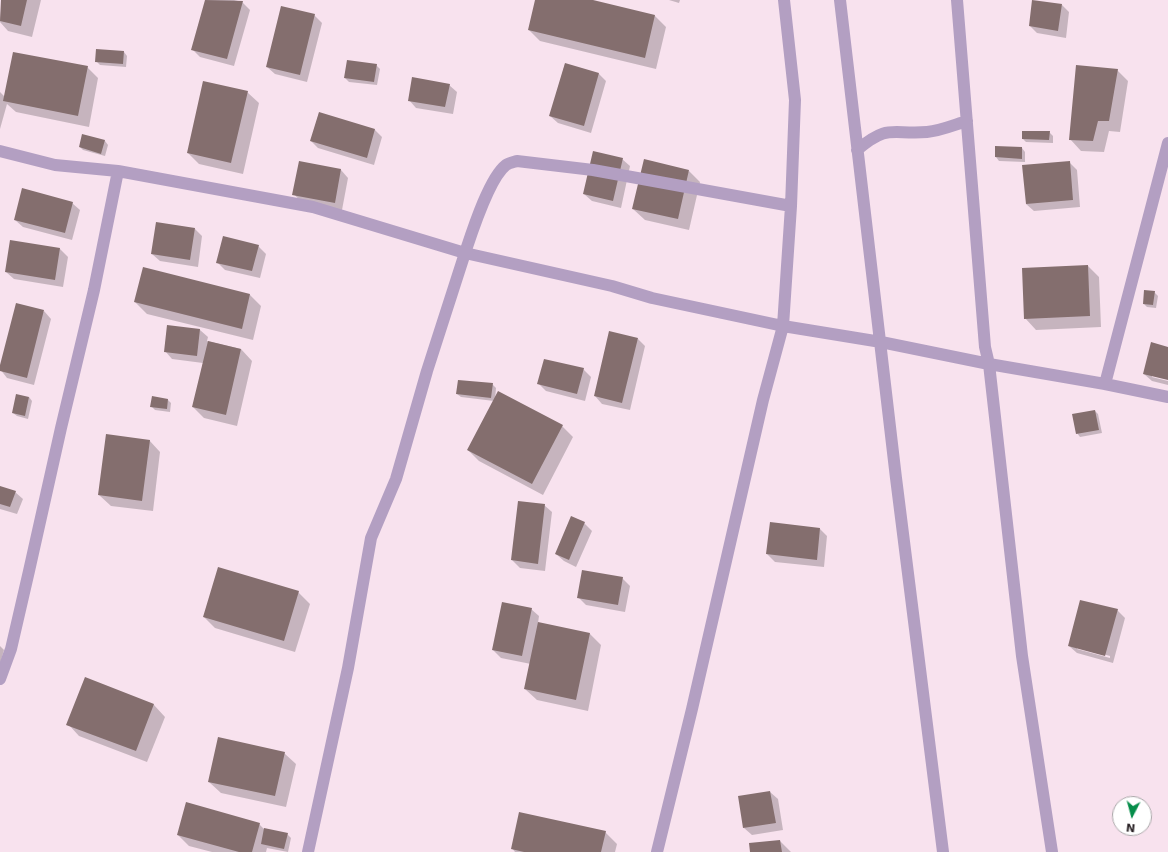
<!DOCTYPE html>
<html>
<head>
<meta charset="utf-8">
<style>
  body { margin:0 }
  #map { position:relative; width:1168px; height:852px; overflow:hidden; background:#f8e2ee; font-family:"DejaVu Sans",sans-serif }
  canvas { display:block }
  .north { position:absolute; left:1112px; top:796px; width:40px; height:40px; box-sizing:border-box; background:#fff; border:1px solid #a9a6a8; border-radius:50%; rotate:186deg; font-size:11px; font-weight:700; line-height:16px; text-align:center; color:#292125 }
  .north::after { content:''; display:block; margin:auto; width:14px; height:18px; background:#058d4a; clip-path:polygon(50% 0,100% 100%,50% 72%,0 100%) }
</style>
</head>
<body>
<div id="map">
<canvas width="1168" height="852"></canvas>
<div class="north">N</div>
</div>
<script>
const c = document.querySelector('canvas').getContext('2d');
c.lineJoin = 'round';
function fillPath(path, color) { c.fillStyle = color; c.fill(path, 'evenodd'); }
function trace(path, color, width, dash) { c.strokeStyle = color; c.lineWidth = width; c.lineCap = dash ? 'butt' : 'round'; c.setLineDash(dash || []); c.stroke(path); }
fillPath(new Path2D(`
  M2 0H41L32 37 8 31 0 22Z
  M206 0H234L242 2 250 10 234 66 200 57 192 49Z
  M536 0H589L655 16 666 27 656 69 540 41 529 30Z
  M669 0H680L679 3Z
  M1062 5 1069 12 1066 38 1037 33 1030 26Z
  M314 15 322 23 307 82 275 74 267 67Z
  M124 52 127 56 126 67 100 65 96 61Z
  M565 64 599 74 606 81 591 133 558 123 550 116Z
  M376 65 380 69 377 85 349 82 345 78Z
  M87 67 98 78 89 127 16 112 7 104 0 129V92L5 97Z
  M1117 70 1128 81 1120 132 1109 131 1104 152 1081 151 1070 139Z
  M449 85 457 92 453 114 416 108 409 100Z
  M247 92 259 103 243 174 199 164 188 153Z
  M319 113 375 130 382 137 374 165 318 148 311 141Z
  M1049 132 1053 136V143L1026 142 1023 139Z
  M83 135 105 141 108 145 105 156 83 150 80 147Z
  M1022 148 1025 152V162L999 161 996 157Z
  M622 159 630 166 621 208 592 201 584 194Z
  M300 162 341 170 348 178 342 210 301 202 294 194Z
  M1069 162 1077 170 1080 207 1034 211 1026 204Z
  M689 171 700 182 689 230 645 220 633 209Z
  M72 203 80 210 72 240 23 227 15 220Z
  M195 229 202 236 198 267 160 261 152 254Z
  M11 241 60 249 68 257 63 287 14 279 6 272Z
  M258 246 266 254 260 278 225 270 217 262Z
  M1088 266 1099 277 1101 327 1036 330 1025 318Z
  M144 268 250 295 261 306 253 340 147 314 135 302Z
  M1154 292 1158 296 1156 308 1147 307 1144 304Z
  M44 311 51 319 34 385 7 378 0 369Z
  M168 326 200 330 208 337 207 341 241 349 252 361 237 426 204 418 193 407 203 363 172 359 165 351Z
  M638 339 645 346 630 410 602 404 595 396Z
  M1168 348V379L1152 375V377L1168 381V385L1152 381 1144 374Z
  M583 369 591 377 585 401 546 391 539 384Z
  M492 384 496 388 495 400 562 426 573 437 543 495 479 461 468 450 494 401 461 397 457 394Z
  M29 397 32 401 28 419 17 416 13 413Z
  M168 400 171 403 170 412 155 410 151 406Z
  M1095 411 1098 414 1102 433 1080 437 1077 433Z
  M149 440 160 452 153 511 111 506 99 495Z
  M0 487 15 492 23 499 17 514 0 509Z
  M544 505 552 512 545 571 520 568 512 560Z
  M584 523 592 531 576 567 564 561 556 554Z
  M820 529 827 536 824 567 775 562 767 554Z
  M622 578 630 586 625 612 586 605 578 597Z
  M298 592 310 604 295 652 215 628 204 617Z
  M531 609 539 616 538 623 590 634 601 645 588 711 537 700 525 689 531 664 501 658 493 650Z
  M1117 610 1125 618 1113 663 1077 653 1069 646ZM1077 647 1110 656V658L1077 649Z
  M0 646 4 650 0 664Z
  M154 705 165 717 147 762 79 736 68 724Z
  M284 753 296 764 286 807 221 793 209 782Z
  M770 792 778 799 783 830 752 835 744 828Z
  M259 824 265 830 287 834 291 838 288 852 267 848 266 852H212L189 846 178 835Z
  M605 832 617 844 615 852H515L512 848Z
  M780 841 791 852H751Z`), '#0003');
fillPath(new Path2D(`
  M1 0H27L21 26 0 21Z
  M205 0 243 1 227 59 191 50Z
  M535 0H593L655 15 645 58 528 30Z
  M1032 0 1062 4 1058 31 1029 26Z
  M281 6 315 14 300 75 266 67Z
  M96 49 124 51 123 64 95 62Z
  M13 52 88 66 78 116 3 101Z
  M347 60 377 64 374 82 344 78Z
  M565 63 599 73 584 126 549 116Z
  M1076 65 1118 69 1109 121H1098L1093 141 1069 140Z
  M412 77 450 84 445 107 408 101Z
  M203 81 248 91 231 163 187 153Z
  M319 112 375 129 367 158 310 141Z
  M1022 131H1050L1049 140 1022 139Z
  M82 134 105 140 101 154 79 147Z
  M995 146 1022 147V159L995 157Z
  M593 151 623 158 613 201 583 194Z
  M644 159 689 170 678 219 632 209Z
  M299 161 341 169 335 203 292 195Z
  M1070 161 1073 200 1026 204 1022 165Z
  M22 188 73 202 65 233 14 220Z
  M156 222 195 228 190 260 151 254Z
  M223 236 259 245 252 271 216 263Z
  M10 240 60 248 55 280 5 272Z
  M1088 265 1090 316 1024 319 1022 268Z
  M143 267 250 294 242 329 134 302Z
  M1144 290 1155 291 1153 305 1143 304Z
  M16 303 44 310 27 378 0 371V365Z
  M167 325 200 329 197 356 164 352Z
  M609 331 638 338 622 403 594 396Z
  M208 341 241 349 226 415 192 407Z
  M1151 342 1168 347V380L1143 374Z
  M544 359 584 368 577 394 537 384Z
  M458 380 493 383 491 398 456 394Z
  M498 391 563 425 532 484 467 450Z
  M16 394 29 397 25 416 12 413Z
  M152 396 168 399 167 409 150 407Z
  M1095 410 1099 430 1076 434 1072 414Z
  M106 434 150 440 142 501 98 495Z
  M0 486 16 491 10 507 0 504Z
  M518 501 545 504 538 564 511 560Z
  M571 516 585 522 569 560 555 554Z
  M770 522 820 528 817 560 766 554Z
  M218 567 299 591 284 641 203 617Z
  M582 570 623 577 618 605 577 598Z
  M1080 600 1118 609 1105 656 1068 646Z
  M502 602 532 608 522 656 492 650Z
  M538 622 590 633 576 700 524 689Z
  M85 677 154 704 136 751 66 725Z
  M218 737 285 752 275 796 208 782Z
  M770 791 776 823 743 828 738 796Z
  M186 802 260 823 252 852H239L177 835Z
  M519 812 606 831 601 852H524L511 849Z
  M264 828 288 833 284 849 261 844Z
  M780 840 782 852H750L749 843Z`), '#846e6e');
trace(new Path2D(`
  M784 0 795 100 791 206
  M840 0 896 478 943 852
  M957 0 985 347 989 364 1022 656 1052 852
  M857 150C889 123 892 135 927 132 940 131 954 125 967 121
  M0 151 55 165 118 171 313 207 465 253C472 232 489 178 506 165 509 163 514 162 517 161L593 170 791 206 783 326 763 400 692 709 657 852
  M1105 384 1168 143
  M0 679 11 649 29 571 61 428 94 290 118 171
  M308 852 348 668 371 538 396 479 427 371 465 253 612 286 652 298 783 326 881 342 989 364 1105 384 1168 397`), '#b39fc2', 12);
</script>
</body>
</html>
